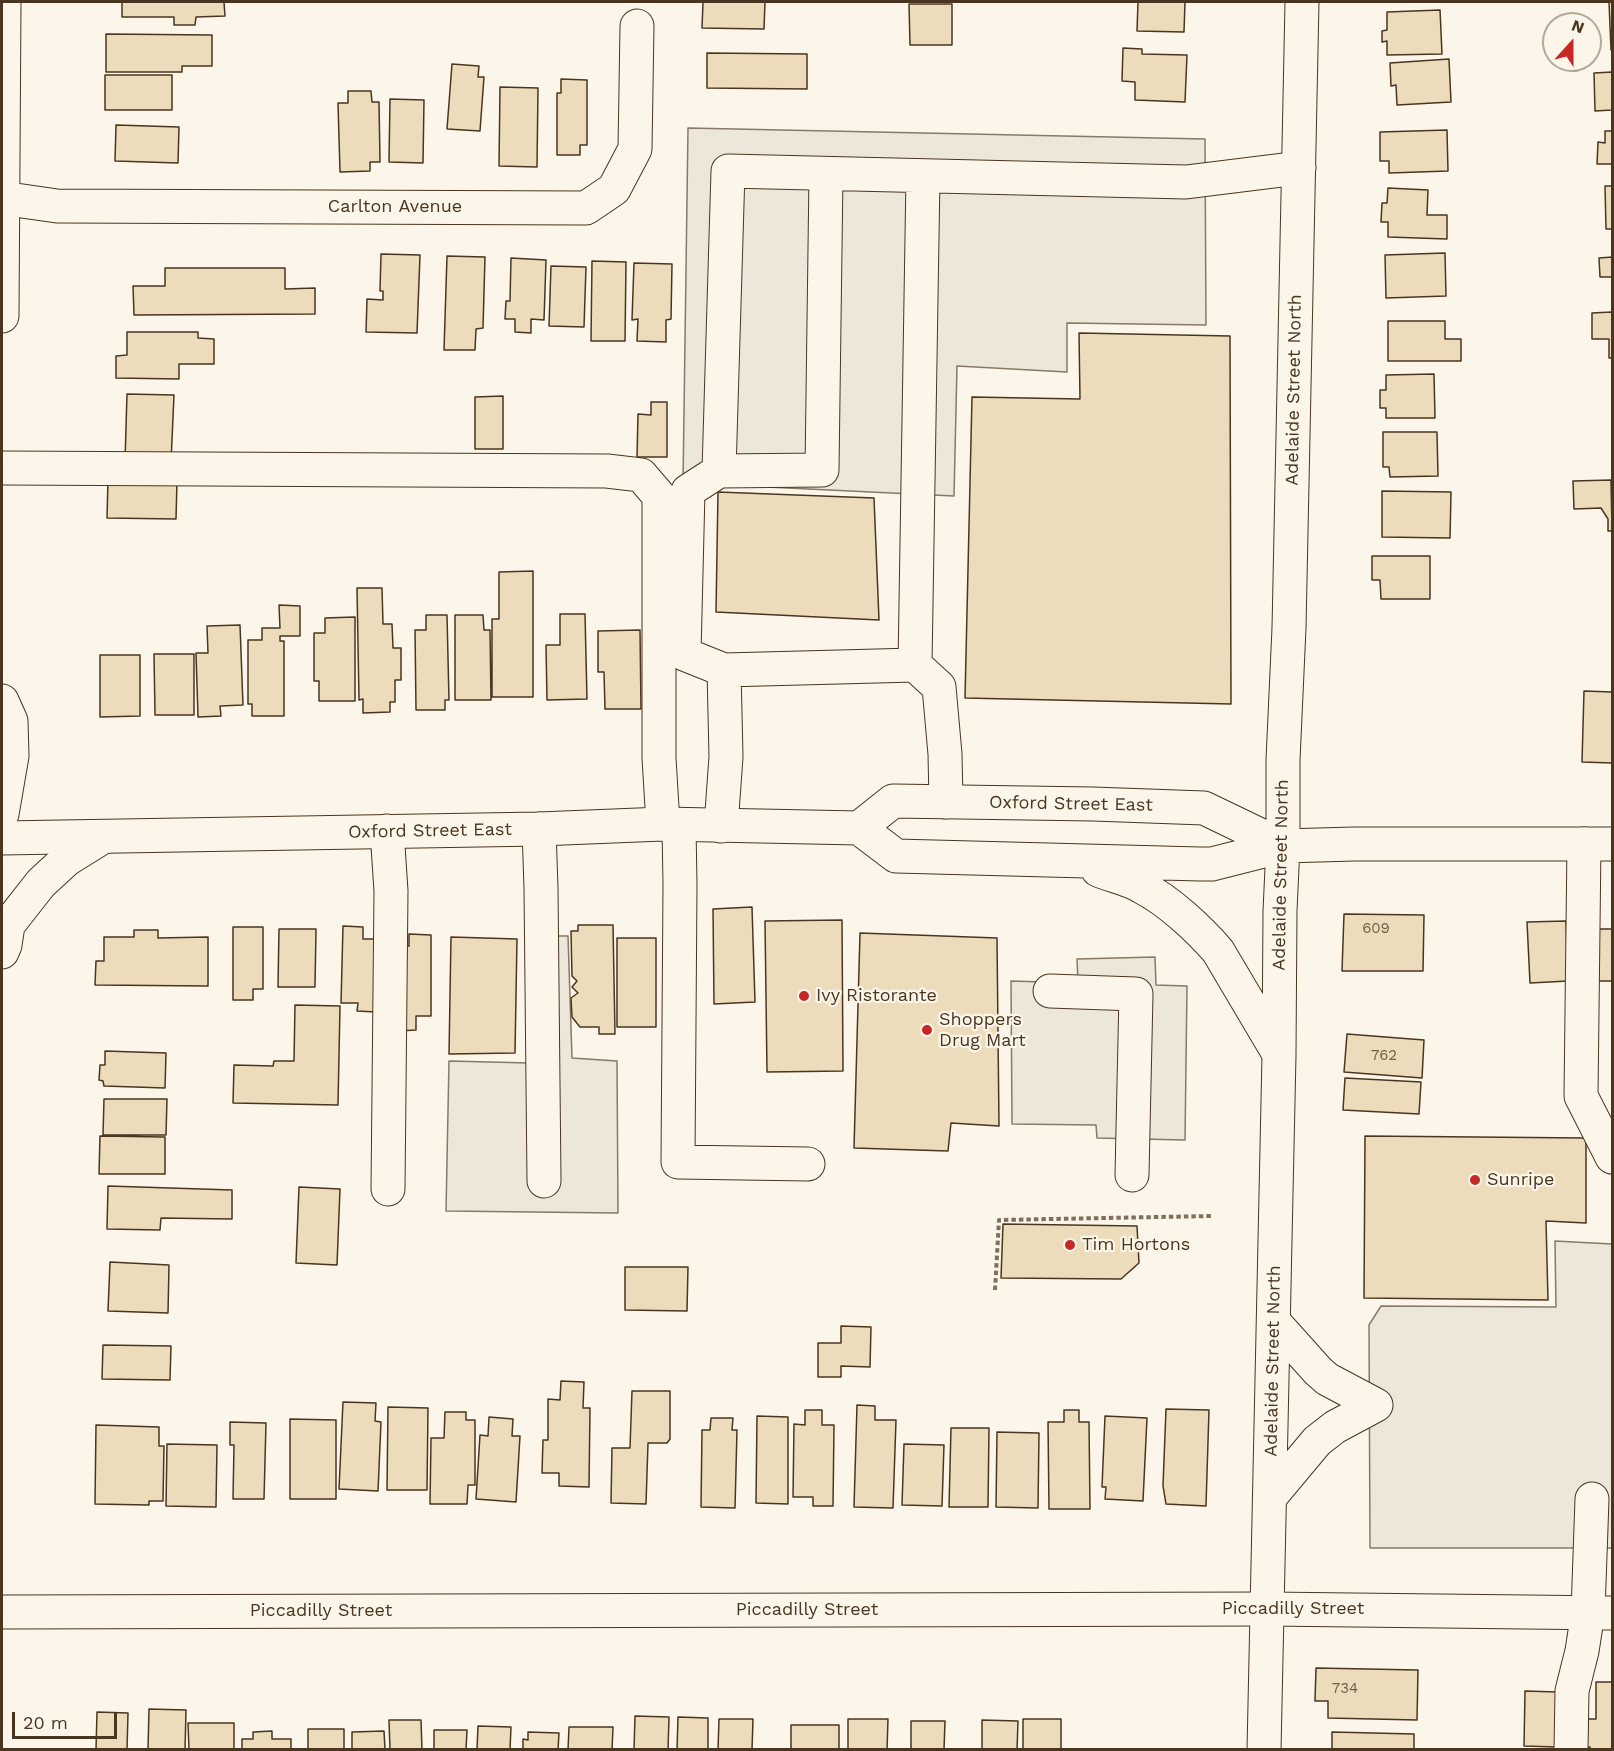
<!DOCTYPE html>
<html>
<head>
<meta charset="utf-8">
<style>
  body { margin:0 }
  #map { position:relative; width:1614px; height:1751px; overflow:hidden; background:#fbf6e9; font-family:"Work Sans",sans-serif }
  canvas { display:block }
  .frame { position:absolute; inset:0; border:3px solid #4a3520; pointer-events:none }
  .north { position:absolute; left:1542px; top:12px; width:60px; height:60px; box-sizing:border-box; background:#fbf6e9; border:2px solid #b4a999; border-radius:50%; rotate:21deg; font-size:16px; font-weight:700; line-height:24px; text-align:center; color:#4a3520 }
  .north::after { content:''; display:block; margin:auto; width:21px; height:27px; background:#c62828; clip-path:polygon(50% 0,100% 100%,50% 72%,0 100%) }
  .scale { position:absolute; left:12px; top:1712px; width:105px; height:27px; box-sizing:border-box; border:3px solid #4a3520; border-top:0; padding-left:8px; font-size:18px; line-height:21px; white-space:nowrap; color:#4a3520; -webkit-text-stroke:4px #fbf6e9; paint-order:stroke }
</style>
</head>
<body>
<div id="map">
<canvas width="1614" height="1751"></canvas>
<div class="frame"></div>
<div class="north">N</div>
<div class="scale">20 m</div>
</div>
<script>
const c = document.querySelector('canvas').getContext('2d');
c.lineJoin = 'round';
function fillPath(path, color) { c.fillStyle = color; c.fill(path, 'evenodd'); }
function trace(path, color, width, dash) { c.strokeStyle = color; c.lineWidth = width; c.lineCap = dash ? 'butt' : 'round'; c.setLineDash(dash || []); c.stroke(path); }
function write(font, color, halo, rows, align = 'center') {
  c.font = font + ' "Work Sans",sans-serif'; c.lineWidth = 4.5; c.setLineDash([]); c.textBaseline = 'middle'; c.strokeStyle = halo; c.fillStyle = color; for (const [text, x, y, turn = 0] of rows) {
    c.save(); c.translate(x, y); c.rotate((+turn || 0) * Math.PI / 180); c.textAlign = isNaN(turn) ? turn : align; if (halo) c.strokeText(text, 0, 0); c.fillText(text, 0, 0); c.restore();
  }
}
const parking = new Path2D(`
  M688 128 1205 139 1206 325 1067 323V372L957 366 954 496 683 483Z
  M529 936H568L572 1058 617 1061 618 1213 446 1211 449 1061 529 1063Z
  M1155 957 1156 985 1187 986 1185 1140 1097 1138 1096 1125 1012 1124 1011 981 1078 983 1077 959Z
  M1555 1241 1612 1244V1548H1370L1369 1325 1381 1306 1556 1307Z`);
fillPath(parking, '#ede7d9');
trace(parking, '#887966', 1.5);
const building = new Path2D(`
  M122 2H224L225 16 196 17 195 25H174V17H122Z
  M703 2H765L764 29 702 28Z
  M1138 2H1185L1184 32 1137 31Z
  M1609 2H1612V50H1611Z
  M909 4H952V45H910Z
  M1440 10 1442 54 1387 55V41L1382 42V31L1387 30V12Z
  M106 34 212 35V66H182V72H106Z
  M1123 48 1142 49V54L1187 55 1185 102 1135 100V82L1122 81Z
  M707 53 807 54V89L707 88Z
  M1449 59 1451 102 1397 105 1396 85 1391 86 1390 63Z
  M452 64 479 66 478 77H484L480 131 447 129Z
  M1612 72V110L1595 111 1594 73Z
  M105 75H172V110H105Z
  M561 79 587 80V145H580V155H557V93H561Z
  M500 87 538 88 537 167 499 166Z
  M348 91H371L372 102H379L380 162H370V171L340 172 338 103H348Z
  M390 99 424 100 423 163 389 162Z
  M116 125 179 127 178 163 115 161Z
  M1447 130 1448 171 1389 173V161H1380V132Z
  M1605 131H1612V171V164H1597L1598 142 1605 143Z
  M1605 186H1612V229H1606Z
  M1388 188 1428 190 1427 215H1447V239L1388 237V222H1381L1382 203H1387Z
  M1445 253 1446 296 1386 298 1385 255Z
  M381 254 420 255 417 333 366 332 367 299 383 300V291H380Z
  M447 256 485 257 483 328 476 329 475 350H444Z
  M1612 257V277H1600L1599 258Z
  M511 258 546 260 544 320 531 319V333L515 332V319H505L506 301H510Z
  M592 261 626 262 625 341H591Z
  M634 263 672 264 671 319 666 320V342L637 341 638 319 632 320Z
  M551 266 586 267 584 327 549 326Z
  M165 268H285V289L315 288V314L134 315 133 286H165Z
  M1612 312V358H1609V339H1592V313Z
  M1388 321H1445V339H1461V361H1388Z
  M127 332H198V338L214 339V364H179V379L116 378V356L127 355Z
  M1079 333 1230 336 1231 704 965 698 972 397 1080 399Z
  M1434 374 1435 418H1386V408H1380V390H1386V375Z
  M127 394 174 395 171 462 125 461Z
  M503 396V449H475V397Z
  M651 402H667V457H637L638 414 651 415Z
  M1383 432H1437L1438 476 1390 477 1389 467H1383Z
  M108 479 177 481 176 519 107 518Z
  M1611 480 1612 531H1608V519L1601 508 1574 509 1573 481Z
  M1382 491 1451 492 1450 538 1382 537Z
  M718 492 874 498 879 620 716 612Z
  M1372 556H1430V599H1381L1380 580H1372Z
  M533 571V697H492V619H499V572Z
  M357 588H382L383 624H392L393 648H401V680H395V702H390V712L363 713V699L359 700Z
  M279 605 300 606V636H280V641H284V716H252V704H248V640H262V628H280Z
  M560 614H585L587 699 547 700 546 645H560Z
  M426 615H447L449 700H445V710H416L415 630H426Z
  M455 615H483L484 630H490L491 700H455Z
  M355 617V701H319V681H314V633H325V618Z
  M240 625 243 705 220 706 221 716 198 717 196 653H208L207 626Z
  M640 630 641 709H605L604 672H598V631Z
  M154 654H194V715H155Z
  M100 655H140V716L100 717Z
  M1584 691 1612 692V763L1582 762Z
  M752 907 755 1002 714 1004 713 909Z
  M1344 914 1424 915 1423 971H1342Z
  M842 920 843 1071 767 1072 765 921Z
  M1566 921 1568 981 1530 983 1527 922Z
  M578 925H613L615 1034H599V1027H580L572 1017 571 998 578 993 572 987 577 981 572 976 571 931H578Z
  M343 926 363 927V939H378L376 1012 357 1011 358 1003H341Z
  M233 927H263V989H253V1000H233Z
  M279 929H316L315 987H278Z
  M1598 929H1612V981H1598Z
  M134 930H158V938L208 937V986L95 985 96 961H104V937H134Z
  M860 933 997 938 999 1126 951 1123 948 1151 854 1148Z
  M409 934 431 935V1016H416V1030L398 1031V946H409Z
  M451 937 517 939 515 1053 449 1054Z
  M617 938H656V1027H617Z
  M295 1005 340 1006 338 1105 233 1103 234 1065 273 1066 274 1061H294Z
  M1347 1034 1424 1040 1422 1078 1344 1072Z
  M105 1051 166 1053 165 1088 104 1086 103 1081 99 1080 100 1065H105Z
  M1345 1078 1421 1082 1419 1114 1343 1110Z
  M104 1099H167L166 1135H103Z
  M100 1136 165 1137V1174H99Z
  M1365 1136 1586 1138V1223L1546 1221 1548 1300 1364 1298Z
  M108 1186 232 1190V1219L161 1218 160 1230 107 1229Z
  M299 1187 340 1189 337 1265 296 1263Z
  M1003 1224 1137 1226 1139 1263 1121 1279 1001 1278Z
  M110 1262 169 1265 168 1313 108 1311Z
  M625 1267H688L687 1311 625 1310Z
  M841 1326 871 1327 870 1367 841 1366V1377H818V1343H841Z
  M103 1345 171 1346 170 1380 102 1379Z
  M561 1381 584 1382 583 1408H590L589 1487 559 1486V1473H542L543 1440H548V1399L560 1400Z
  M632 1391H670V1439L667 1443H648L646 1504 611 1503 612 1448H630Z
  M343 1402 376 1403 375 1421 381 1422 378 1491 339 1489Z
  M857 1405 875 1406V1420H896L893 1508 854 1507Z
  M388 1407 428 1408 427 1490H387Z
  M1166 1409 1209 1410 1206 1506 1166 1504 1163 1486Z
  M805 1410H822V1425H834L833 1506H813V1497H793L794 1424 805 1425Z
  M1064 1410H1079V1422H1089L1090 1509H1049L1048 1422H1064Z
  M445 1412H466V1420H475V1485H468L467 1504H430L431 1438H444Z
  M757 1416 788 1417V1504L756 1503Z
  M1105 1416 1147 1418 1143 1501 1105 1499 1106 1487H1102Z
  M489 1417 513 1419 512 1436H520L516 1502 476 1499 480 1435 488 1436Z
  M711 1418H733L732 1430H737L735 1508 701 1507 702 1430H710Z
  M290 1419 336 1420V1499H290Z
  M230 1422 266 1423 264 1499H233L234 1445H230Z
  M96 1425 159 1427V1446H164L163 1501H149V1505L95 1504Z
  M951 1428H989L988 1507H949Z
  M997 1432 1039 1433 1038 1508 996 1507Z
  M167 1444 217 1445 216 1507 166 1506Z
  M904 1444 944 1445 942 1506 902 1505Z
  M1316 1668 1418 1670 1417 1720 1328 1718V1701H1315Z
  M1596 1682H1612V1750H1590V1747H1587L1588 1719H1596Z
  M1525 1691 1557 1692 1556 1747 1524 1746Z
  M149 1709 186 1710 185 1750H148Z
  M97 1712 128 1713 127 1750H96Z
  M635 1716 669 1717 668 1750H634Z
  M678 1717 708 1718V1750H677Z
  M719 1719H753L752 1750H718Z
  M848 1719H888L887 1750H848Z
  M1023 1719H1061V1750H1023Z
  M389 1720H421L422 1750H390Z
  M982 1720 1018 1721 1017 1750H982Z
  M911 1721H945L944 1750H911Z
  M188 1723H234V1750H189Z
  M791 1725H839V1750H791Z
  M478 1726 511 1727 510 1750H477Z
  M569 1727H613L612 1750H568Z
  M308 1729H344V1750H308Z
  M434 1730H467L466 1750H434Z
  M272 1731V1739H291V1750H242V1739H253V1732Z
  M384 1731 385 1750H352V1732Z
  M528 1732 559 1733 558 1750H523V1739L528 1740Z
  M1332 1732 1414 1734V1750H1332Z`);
fillPath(building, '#ecdcbc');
trace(building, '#4a3520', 1.5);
const minor = new Path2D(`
  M2 198 57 206 586 208 614 189 635 149 637 26
  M2 316 4 2
  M2 468 607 471 641 475 659 496V758L663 824
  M719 471 822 470 826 175
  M915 665 923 176
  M724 670 915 665 939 687 945 754 946 802
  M2 701 11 721 12 756 2 814
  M679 825 680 885 678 1162 808 1164
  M721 826 726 757 724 670 684 654 688 491 719 471 728 171 1186 182 1299 168
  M539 829 541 888 544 1181
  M387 831 391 891 388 1189
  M1584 844 1581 1096 1612 1157
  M2 952 5 945 8 925 41 883 66 860 103 837
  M1050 991 1136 994 1132 1175
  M1274 1322 1318 1371 1327 1379 1376 1405
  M1271 1496 1317 1441 1335 1427 1376 1405
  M2 1612 1268 1609 1612 1613
  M1571 1750 1572 1691 1582 1651 1588 1612 1592 1499`);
const major = new Path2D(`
  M859 828 893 801 1093 804 1204 808 1283 846
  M2 838 539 829 663 824 859 828 896 856 1200 864H1212L1283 846 1354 844H1612
  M1098 870C1112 876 1129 879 1142 887 1169 901 1199 929 1218 951L1279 1054
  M1264 1750 1279 1055 1280 911 1283 846V760L1289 628 1302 2`);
trace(minor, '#4a3520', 35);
trace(major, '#4a3520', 35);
trace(new Path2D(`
  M995 1290 999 1220 1212 1216`), '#7f6f5c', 4, [4.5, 3]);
trace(minor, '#fbf6e9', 33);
trace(major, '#fbf6e9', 33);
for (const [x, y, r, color] of [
  [804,996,6,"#c62828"],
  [927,1030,6,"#c62828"],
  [1475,1180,6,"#c62828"],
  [1070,1245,6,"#c62828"]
]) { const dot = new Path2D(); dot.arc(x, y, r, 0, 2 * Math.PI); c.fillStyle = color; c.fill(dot); trace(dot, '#fbf6e9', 2); }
write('15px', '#725f47', null, [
  ["609",1376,929],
  ["762",1384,1056],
  ["734",1345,1689]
]);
write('18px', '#4a3520', '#fbf6e9', [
  ["Carlton Avenue",395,207],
  ["Adelaide Street North",1294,390,-89],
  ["Oxford Street East",1071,804,1],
  ["Oxford Street East",430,831,-1],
  ["Adelaide Street North",1281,875,-89],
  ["Adelaide Street North",1273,1361,-89],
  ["Piccadilly Street",1293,1609],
  ["Piccadilly Street",807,1610],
  ["Piccadilly Street",321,1611]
]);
write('18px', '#4a3520', '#fbf6e9', [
  ["Ivy Ristorante",816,996],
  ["Shoppers",939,1020],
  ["Drug Mart",939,1041],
  ["Sunripe",1487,1180],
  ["Tim Hortons",1082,1245]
], 'left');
</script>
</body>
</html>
